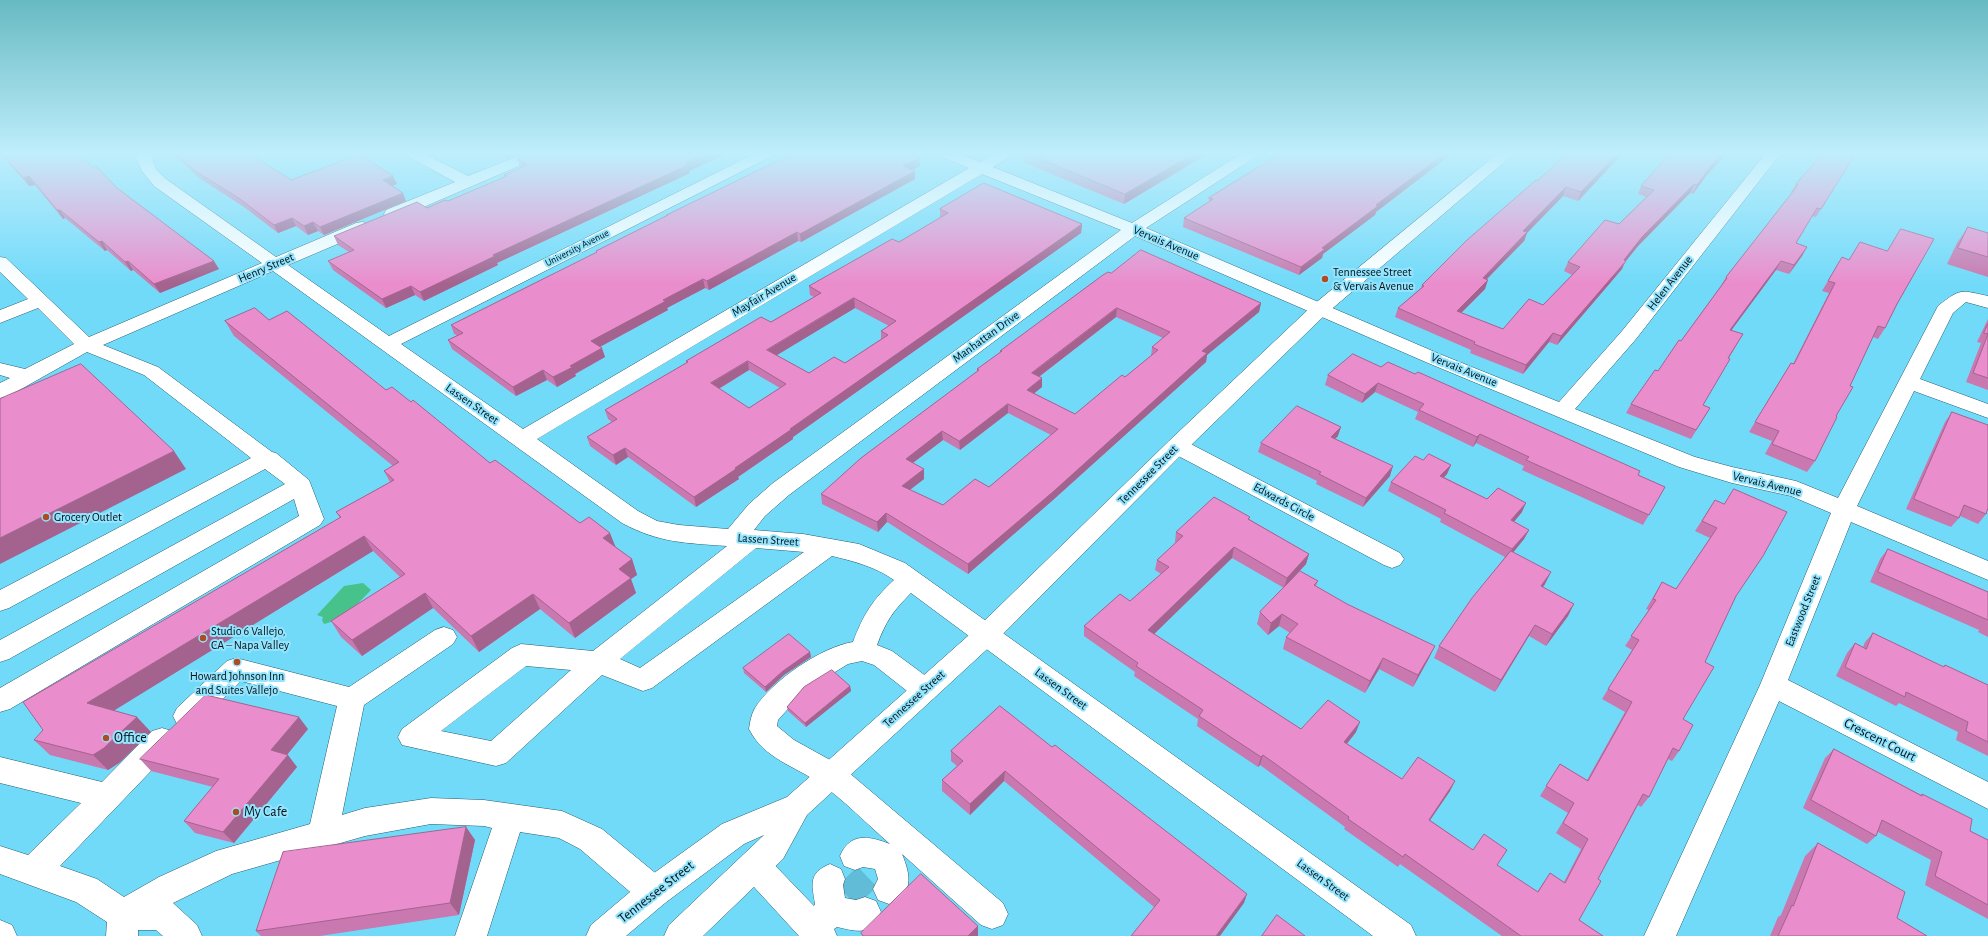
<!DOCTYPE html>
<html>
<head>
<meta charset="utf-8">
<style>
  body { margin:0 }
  canvas { display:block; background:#71daf9 }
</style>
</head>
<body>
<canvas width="1988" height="936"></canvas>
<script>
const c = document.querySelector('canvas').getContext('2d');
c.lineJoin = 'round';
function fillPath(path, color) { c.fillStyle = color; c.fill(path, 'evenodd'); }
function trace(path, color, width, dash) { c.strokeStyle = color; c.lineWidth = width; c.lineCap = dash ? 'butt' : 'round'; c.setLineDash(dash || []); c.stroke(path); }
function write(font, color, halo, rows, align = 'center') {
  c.font = font + ' "Alegreya Sans",sans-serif'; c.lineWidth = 4; c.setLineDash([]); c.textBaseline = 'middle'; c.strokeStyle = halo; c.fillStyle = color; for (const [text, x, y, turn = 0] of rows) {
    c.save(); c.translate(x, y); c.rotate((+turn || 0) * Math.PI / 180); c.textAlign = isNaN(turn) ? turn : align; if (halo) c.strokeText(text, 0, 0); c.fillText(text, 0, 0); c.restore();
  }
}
fillPath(new Path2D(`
  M363 583 371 590 341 621 335 619 331 622 324 624 322 620 323 617 317 615 344 586Z`), '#47c28a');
trace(new Path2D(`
  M847 896 872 872`), '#60bcd7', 28, [28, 14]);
const minor = new Path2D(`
  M140 153H155L152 158 156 169 166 179 276 257 356 223 362 222 368 223 370 227 368 231 288 265 389 336 756 153H774L772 156 401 344 523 429 969 168 940 156 938 153H957L980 162 996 153H1013L1011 156 993 167 1132 223 1242 153H1259L1257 156 1146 228 1442 355 1559 402 1622 331 1766 153H1781L1636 339 1575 409 1695 457 1732 467 1796 481 1838 498 1938 306C1961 288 1960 290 1988 296V308L1966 302 1953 313 1920 379 1988 404V418L1914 391 1857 506 1988 561V580L1851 522 1788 680 1988 782V809L1779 701 1676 936H1644L1760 685 1831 513 1791 496 1732 483 1679 467 1428 363 1135 236 789 495 765 516 754 530 803 534 859 544 905 563 1411 925 1416 936H1373L911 593C893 611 886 621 877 645L892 651 934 682 938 690 934 698 925 701 916 698 874 665 862 661 848 664 804 691 778 720 777 726 794 740 841 766 1003 903 1008 914 1003 925 992 929 981 925 902 854C911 876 914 894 889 904L878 900 873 889 878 879 875 869 863 867 855 870 844 866 840 856C850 832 869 836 890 844 868 825 844 800 821 784 795 766 764 759 749 729 750 722 751 715 755 708 772 681 821 647 853 642 863 615 873 599 894 580 876 567 853 561 832 556L652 688 643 691 602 675 506 763 496 766 402 745 398 737 402 729 512 648 521 644 593 651 727 546C686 543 659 543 622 523L273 271 103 345 158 367 272 452 276 453 309 480 324 519 320 525 10 709 0 712V688L299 516 294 499 9 659 0 662V640L285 484 265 469 9 608 0 611V590L251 458 144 375 87 352 7 397 0 398V383L10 378 0 375V363L25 369 74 344 38 308 0 323V310L28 299 0 272V257L6 258 89 337 262 263 154 186 142 171 136 158ZM982 174 1121 230 773 483 749 504 728 529 679 525 657 521 638 511 537 439ZM756 548 804 552 640 668 620 659ZM526 666 571 670 491 741 441 731Z
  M407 153H423L468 176 525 153H545L542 156 398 218 392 219 386 218 384 214 386 210 455 182 409 157Z
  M1177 439 1185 441 1400 553 1404 559 1400 565 1392 568 1384 565 1169 451 1166 446 1169 441Z
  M444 627 453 630 457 637 453 644 364 705 342 815 365 808 431 798 484 800 562 811 602 829 665 881 670 892 665 903 654 907 643 903 580 849 559 838 520 832 487 936H455L492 828 484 826 431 824 365 836 232 874 173 903 197 925 202 936H163L156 930H138V936H106L107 922 76 902 0 874V846L28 855 81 803 0 783V757L102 782 152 731 162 728 172 731 176 740 172 749 60 866 97 879 124 897 159 877 216 851 310 824 337 706 241 681 197 724 187 728 177 724 173 716 177 708 227 661 236 658 349 687 435 630Z
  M754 851 765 855 814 906 815 904C812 884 808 873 830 864L841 869 845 879 843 885 845 898 856 900 865 897 876 901 881 912C870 936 860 932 837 927L834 929 837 936H799L743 875 739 865 743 855Z
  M0 920 12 925 17 936H0Z`);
const major = new Path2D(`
  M1498 153H1515L1327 313 1185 451 996 641 807 815 783 859 703 936H664L669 925 764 835 744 844 665 903 626 936H586L591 925 643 881 722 824 787 797 978 627 1169 441 1313 305Z`);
trace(minor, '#255d6d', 1);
trace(major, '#255d6d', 1);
fillPath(minor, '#fff');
fillPath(major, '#fff');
fillPath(new Path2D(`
  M0 153H79L92 167 117 188 219 269 160 293 133 270 131 271 107 250 105 251 65 218 63 219 35 185 29 186 3 157Z
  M172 153H249L291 180 397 184 392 186 406 201 324 235 318 231 308 235 296 226 278 233 244 207 199 178Z
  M494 153H522L506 159Z
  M532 153H729L689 171 690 173 497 263 498 265 424 301 415 295 386 308 333 270 328 261 349 252 338 245 334 236 448 201 505 177 504 175 521 168 520 167 517 159Z
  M1026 153H1209L1124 204 1025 163Z
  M1281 153H1453L1376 212 1375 215 1323 254 1322 258 1299 275 1183 227 1184 218 1209 202V198Z
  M1568 153H1623L1578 201 1563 196 1527 233 1524 241 1486 280 1485 289 1461 313 1503 329 1543 305 1572 275 1564 271 1568 262 1619 224 1646 197 1638 194 1641 186 1706 176 1693 194 1690 193 1638 246 1625 262 1622 269 1557 345 1549 342 1523 374 1470 353 1471 350 1395 317 1398 308 1421 288 1422 285Z
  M1856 153 1816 217 1812 216 1796 243 1807 247 1802 256 1789 274 1776 270 1731 330 1743 334 1729 358 1703 405 1710 408 1691 439 1626 413 1631 404 1658 371 1681 341 1721 286 1726 277 1792 193 1791 192 1796 184Z
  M919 158 920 166 912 170 915 179 801 242 798 241 709 290 705 288 667 308 668 310 600 347 605 357 575 374 576 376 557 387 547 380 516 396 452 349 448 340 457 335 454 334 451 325 596 253V251L667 216V215Z
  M940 209 1082 224 1081 233 793 437V439L738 477 739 479 696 507 628 457 616 465 590 446 587 437 612 422 608 419 605 410 687 363 686 361 771 322 814 297 810 295 809 286 899 242 940 218ZM855 308 889 326 881 331V339L845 363 809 373 776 355ZM749 370 780 388 749 408 719 389Z
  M1968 227 1988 233V277L1947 264 1957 243Z
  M1842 257 1849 260 1897 304 1885 328 1878 339 1873 337 1815 461 1807 472 1765 454 1772 441 1749 432 1791 363 1793 364 1829 293 1822 291Z
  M1111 273 1261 303 1259 312 1207 355 1206 362 1053 500 968 574 887 522 878 532 822 504 821 494 977 372V369L1000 353V351ZM1116 317 1163 338 1152 347 1151 356 1125 377 1075 414 1034 393 1042 387 1039 377ZM1008 413 1051 435 989 487 943 505 910 490 924 479 913 463 943 440 960 450Z
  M1988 319V390L1966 382 1981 343 1977 342Z
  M269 320 386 390 490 463 615 547 632 559 637 575 631 579 636 593 575 638 540 609 479 652 433 608 362 656 341 637 331 621 400 577 373 551 114 710 151 732 119 763 108 770 50 755 34 740 340 518 336 512 390 482 384 471 393 466 234 336 225 321Z
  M1381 367 1415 374 1665 487 1643 525 1522 470 1524 466 1476 443 1473 447 1415 419 1418 412 1375 392 1362 403 1325 385 1328 375Z
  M1952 412 1986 514 1978 524 1960 516 1959 518 1951 527 1906 509 1945 422Z
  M1338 436 1335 439 1390 476 1363 507 1316 484 1317 481 1258 452 1261 443Z
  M1423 460 1451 465 1447 474 1444 477 1487 499 1522 512 1514 522 1529 530 1524 539 1513 552 1545 584 1543 587 1568 616 1546 646 1529 636 1495 692 1434 658 1439 646 1505 557 1440 522 1441 519 1388 491 1391 482Z
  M1715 500 1736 596 1705 662 1683 719 1679 751 1672 761 1668 759 1649 797 1641 807 1638 805 1598 879 1579 920 1603 936H1502L1400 864 1398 867 1344 829 1345 827 1260 765 1258 767 1197 726 1198 719 1134 676 1135 672 1084 636V626L1130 601 1161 574 1155 570 1157 560 1176 543 1175 542 1176 532 1250 517 1249 519 1309 554 1306 564 1290 581H1318L1316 586 1429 658 1413 687 1379 669 1365 693 1283 649 1286 637 1290 633 1279 626 1268 635 1257 624 1260 612 1284 588 1232 558 1154 634 1301 729 1356 732 1347 744 1402 779 1450 791 1430 820 1473 850 1497 865 1537 892 1550 873 1564 882 1581 849 1556 833 1568 813 1540 796 1560 764 1587 780 1625 712 1602 699 1632 650 1625 646 1649 610 1646 609 1662 582 1676 589 1710 538 1695 531Z
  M1888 549 1988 592V637L1978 632 1979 630 1870 582 1880 559Z
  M1873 633 1943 667 1945 665 1988 685V756L1956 740 1958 732 1899 703 1896 706 1836 676 1847 653 1855 643 1863 647 1865 642Z
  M810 652 811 657 784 675 766 692 744 673 743 668Z
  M850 686 851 691 806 727 788 711 787 707Z
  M1000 706 1244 903 1154 907 1004 781 970 815 942 791V780L957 766 951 761V751Z
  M308 729 287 755 297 767 234 843 195 833 184 821 213 787 151 771 140 759Z
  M1834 749 1921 795 1922 794 1970 831 1988 840V919L1925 885 1931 860 1878 832 1876 836 1867 844 1803 808 1825 758Z
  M466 827 475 840 459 915 320 936H261L256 931Z
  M1818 843 1897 918 1927 936H1770L1778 917 1781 915 1805 856Z`), '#c979af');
fillPath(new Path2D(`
  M504 153H522L506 159Z
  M709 153H729L689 171 690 173 497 263 498 265 424 301 420 292 493 255Z
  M1195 153H1209L1124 204 1125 194Z
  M1445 153H1453L1376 212 1375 215 1323 254 1322 258 1299 275 1301 267 1322 248 1376 205Z
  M1618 153H1623L1578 201 1581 192Z
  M1724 153H1728L1706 176 1693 194 1697 185 1710 167Z
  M919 158 920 166 904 174 903 166Z
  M915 171V179L801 242 800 234Z
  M29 176 35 185 29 186 24 178Z
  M393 176 397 184 386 188 383 180Z
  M1694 184 1690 193 1638 246 1625 262 1622 269 1557 345 1561 336 1642 237Z
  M1566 187 1563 196 1527 233 1524 241 1479 287 1483 278 1523 231Z
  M403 193 406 201 324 235 320 227Z
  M57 210H60L65 218 63 219Z
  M292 218 296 226 278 233 274 225Z
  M313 222 318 231 308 235 304 226Z
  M1082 224 1081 233 793 437V439L738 477 739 479 696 507 694 497 790 429Z
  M797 232 798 241 709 290 707 281Z
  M102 241 107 250 105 251 99 242Z
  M1807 247 1802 256 1789 274 1794 265Z
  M128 261 133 270 131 271 125 262Z
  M214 261 219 269 160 293 154 284Z
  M1781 261 1776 270 1725 339 1730 330Z
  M703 279 705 288 667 308 668 310 594 350 591 341 663 300Z
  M1488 280 1485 289 1454 320 1457 311Z
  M411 286 415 295 386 308 382 299Z
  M854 298 855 308 769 360 767 350Z
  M1261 303 1259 312 1207 355 1206 362 1053 500 968 574V564L1202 351Z
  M1117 308 1116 317 1032 382V373Z
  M1553 333 1549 342 1523 374 1526 365Z
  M602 348 605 357 575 374 576 376 557 387 553 377 570 366Z
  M748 361 749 370 713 392 711 383Z
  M543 370 547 380 516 396 513 387Z
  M1042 378V387L1027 399V390Z
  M1378 383 1375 392 1362 403 1365 394Z
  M1008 404V413L960 450 959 441Z
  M1341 427 1338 436 1328 446 1331 437Z
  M942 431 943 440 906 468V459Z
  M1480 434 1476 443 1473 447 1477 437Z
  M625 448 628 457 616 465 613 455Z
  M174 451 186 469 0 564V538Z
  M1451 465 1447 474 1437 485 1440 476Z
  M1393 466 1390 476 1363 507 1366 498Z
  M924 469V479L903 495 902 486Z
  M1526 503 1522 512 1507 530 1511 520Z
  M886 513 887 522 878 532 877 522Z
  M1529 530 1524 539 1508 559 1512 549Z
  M610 533 616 548 603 538Z
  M364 536 373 551 102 718 87 703Z
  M1234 547 1232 558 1147 641 1148 630Z
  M1309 554 1306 564 1284 588 1287 578Z
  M632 559 637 575 631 579 636 593 575 638 569 623 619 569Z
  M1551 572 1545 584 1535 598 1541 586Z
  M425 593 433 608 362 656 352 640Z
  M533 594 540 609 479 652 471 636Z
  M1574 604 1568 616 1546 646 1552 634Z
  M1282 614 1279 626 1268 635 1271 623Z
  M1535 625 1529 636 1495 692 1501 680Z
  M1435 646 1429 658 1413 687 1418 675Z
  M810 652 811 657 784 675 766 692 765 687 783 671Z
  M1383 658 1379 669 1365 693 1370 681Z
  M850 686 851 691 806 727 805 723Z
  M137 717 151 732 119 763 108 770 93 755Z
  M299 717 308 729 281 762 271 750Z
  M1360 722 1356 732 1340 752 1344 742Z
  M288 755 297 767 234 843 223 832Z
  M1263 755 1260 765 1258 767 1261 757Z
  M1005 771 1004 781 970 815V804Z
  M1455 781 1450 791 1424 829 1429 820Z
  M466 827 475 840 459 915 450 903Z
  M1247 894 1244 903 1220 936H1216Z
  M978 926V936H968Z`), '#a4638f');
const building = new Path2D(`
  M1 153H79L92 167 96 166 117 188 214 261 154 284 128 261 125 262 102 241 99 242 60 210H57L29 176 24 178Z
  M176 153H249L291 180 360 154 393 176 383 180 403 193 320 227 313 222 304 226 292 218 274 225 240 199 194 170Z
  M532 153H709L685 163 688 165 493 255 495 256 420 292 411 286 382 299 328 261 354 250 334 236 417 202 427 208 445 200 448 201 507 176 504 175 527 165 517 159Z
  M794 153H907L919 158 903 166 915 171 800 234 797 232 707 281 703 279 663 300 666 301 591 341 602 348 570 366 573 367 553 377 543 370 513 387 448 340 463 333 451 325 597 252 596 251 668 215H667Z
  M1026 153H1195L1125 194Z
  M1281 153H1445L1376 205 1378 206 1322 248 1325 249 1301 267 1184 218 1213 199 1209 198Z
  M1568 153H1618L1581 192 1566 187 1523 231 1527 232 1483 278 1488 280 1457 311 1503 329 1529 299 1543 305 1580 267 1568 262 1605 220 1619 224 1654 190 1641 186 1670 153H1724L1710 167 1697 185 1694 184 1642 237 1624 260 1626 261 1561 336 1553 333 1526 365 1474 344 1475 342 1398 308 1424 286 1422 285 1467 240 1536 180H1538Z
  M1821 153H1856L1821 209 1817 208 1796 243 1807 247 1794 265 1781 261 1730 330 1743 334 1728 358 1730 359 1703 405 1710 408 1696 430 1631 404 1655 370 1658 371 1679 340 1681 341 1727 278 1726 277 1798 185 1796 184 1817 159Z
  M984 183 1082 224 790 429H792L735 468 736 469 694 497 625 448 613 455 587 437 617 419 605 410 688 362 686 361 761 317 771 322 821 293 809 286 892 239 899 242 948 213 940 209ZM854 298 896 321 881 331 888 335 845 363 834 357 809 373 767 350ZM748 361 786 384 749 408 711 383Z
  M1968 227 1988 233V257L1958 248Z
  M1901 229 1934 239 1897 304 1885 328 1878 326 1850 386 1853 387 1836 416 1837 417 1815 461 1772 444 1779 431 1755 422 1791 363 1794 364 1835 283 1828 281 1842 257 1849 260 1860 242 1887 251Z
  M1141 250 1261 303 1202 351 1207 353 1054 491 968 564 886 513 877 522 821 494 861 458 979 370 977 369 1002 351H1000L1103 275 1108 272 1111 273ZM1117 308 1170 332 1152 347 1158 350 1125 377 1122 375 1075 414 1027 390 1042 378 1032 373ZM1008 404 1058 429 989 487 975 479 943 505 902 486 924 469 906 459 942 431 959 441Z
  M255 308 269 320 287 311 386 390 392 387 411 402 413 400 490 463 495 460 580 523 589 517 610 533 603 538 632 559 619 569 631 578 569 623 533 594 471 636 425 593 352 640 331 621 405 574 364 536 87 703 137 717 104 748 93 755 34 740 43 730 23 702 341 517 336 512 394 480 384 471 399 462 225 321Z
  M1988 324V378L1973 373 1988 334 1984 333Z
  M1353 354 1381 367 1388 362 1415 374 1418 372 1640 471 1638 475 1665 487 1649 515 1526 460 1529 457 1480 434 1477 437 1419 410 1424 404 1378 383 1365 394 1328 375Z
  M81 364 174 451 0 538V399Z
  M1297 406 1341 427 1331 437 1393 466 1366 498 1319 474 1321 472 1261 443Z
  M1952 412 1988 425V508L1986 514 1964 505 1959 518 1914 499Z
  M1429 454 1451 465 1440 476 1487 499 1498 488 1526 503 1511 520 1529 530 1512 549 1444 513 1446 510 1391 482 1415 456 1423 460Z
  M1734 489 1787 512 1763 556 1736 596 1705 662 1714 667 1683 719 1693 725 1679 751 1673 748 1649 797 1643 794 1598 879 1601 881 1579 920 1603 936H1521L1405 854 1403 857 1348 819 1349 817 1263 755 1261 757 1199 716 1203 710 1136 666 1138 663 1084 626 1120 594 1130 601 1169 567 1157 560 1183 536 1176 532 1214 497 1250 517 1248 519 1309 554 1287 578 1234 547 1148 630 1301 729 1328 700 1360 722 1344 742 1402 779 1418 757 1455 781 1429 820 1473 850 1484 834 1507 850 1497 865 1538 892 1550 873 1565 883 1588 839 1563 823 1574 803 1546 786 1560 764 1588 781 1632 702 1608 689 1639 640 1631 636 1656 600 1653 599 1662 582 1676 589 1717 528 1702 521 1715 500 1724 504Z
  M1888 549 1988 592V620L1878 572Z
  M1511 551 1551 572 1541 586 1574 604 1552 634 1535 625 1501 680 1439 646 1472 598Z
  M1300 571 1318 581 1314 585 1347 604 1435 646 1418 675 1383 658 1370 681 1286 637 1298 624 1282 614 1271 623 1260 612Z
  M1873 633 1944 667 1945 665 1988 685V742L1966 731 1968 722 1906 692 1905 697 1845 667 1855 643 1866 649Z
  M789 634 810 652 783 671 765 687 743 668Z
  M832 670 850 686 805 723 787 707 804 687Z
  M206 695 299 717 271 750 288 755 223 832 184 821 219 779 140 759Z
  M1000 706 1052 747 1055 745 1247 894 1216 936H1131L1160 900 1005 771 970 804 942 780 963 761 951 751Z
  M1834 749 1922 796V794L1972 819 1970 831 1988 840V905L1935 876 1942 852 1882 820 1876 836 1811 800Z
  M466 827 450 903 256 931 283 852Z
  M1818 843 1905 892 1897 918 1927 936H1778L1792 905 1793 906Z
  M921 874 978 926 968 936H863L861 933Z
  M1277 915 1305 936H1262Z`);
fillPath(building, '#ea8dcc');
trace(building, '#a4638f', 1);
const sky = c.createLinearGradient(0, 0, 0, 284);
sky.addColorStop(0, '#67bac2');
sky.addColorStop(0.54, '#bfeefc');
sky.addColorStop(1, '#bfeefc00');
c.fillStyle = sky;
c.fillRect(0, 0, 1988, 284);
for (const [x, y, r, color] of [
  [1325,279,4,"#b14a22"],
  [46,517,4,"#b14a22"],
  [203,638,4,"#b14a22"],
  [237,662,4,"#b14a22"],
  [106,738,4,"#b14a22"],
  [236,812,4,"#b14a22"]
]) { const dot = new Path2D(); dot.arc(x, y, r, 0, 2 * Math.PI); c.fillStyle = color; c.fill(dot); trace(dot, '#95e4fd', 1.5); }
write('10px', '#001218', '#95e4fd', [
  ["University Avenue",577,248,-27]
]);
write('12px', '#001218', '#95e4fd', [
  ["Vervais Avenue",1166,243,23],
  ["Henry Street",266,268,-23],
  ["Helen Avenue",1670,283,-52],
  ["Mayfair Avenue",764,295,-31],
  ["Manhattan Drive",986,337,-36],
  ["Vervais Avenue",1464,370,22],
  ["Lassen Street",472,404,35],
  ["Tennessee Street",1148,475,-45],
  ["Vervais Avenue",1767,484,14],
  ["Edwards Circle",1284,502,28],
  ["Lassen Street",768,540,4],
  ["Eastwood Street",1803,611,-68],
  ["Lassen Street",1061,689,36],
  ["Tennessee Street",914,699,-42],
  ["Lassen Street",1323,880,36]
]);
write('12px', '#001218', '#95e4fd', [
  ["Tennessee Street",1333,272],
  ["& Vervais Avenue",1333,286],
  ["Grocery Outlet",54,517],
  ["Studio 6 Vallejo,",211,631],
  ["CA – Napa Valley",211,645],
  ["Howard Johnson Inn",237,676,"center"],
  ["and Suites Vallejo",237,690,"center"]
], 'left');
write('14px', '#001218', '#95e4fd', [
  ["Office",114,738],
  ["My Cafe",244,812]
], 'left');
write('14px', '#001218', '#95e4fd', [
  ["Crescent Court",1880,740,27],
  ["Tennessee Street",656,892,-38]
]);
</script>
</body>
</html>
